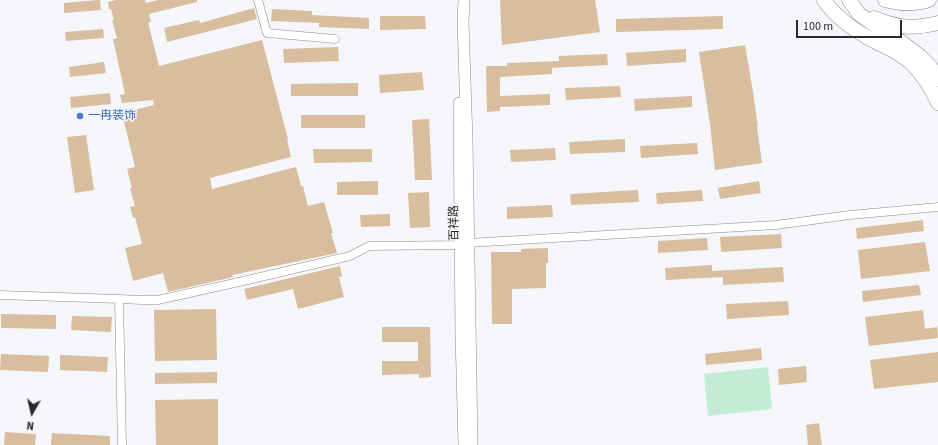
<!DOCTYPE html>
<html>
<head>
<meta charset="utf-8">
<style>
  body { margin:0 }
  #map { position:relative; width:938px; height:445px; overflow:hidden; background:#f5f6f9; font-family:"Source Sans 3",sans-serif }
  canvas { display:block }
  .north { position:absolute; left:12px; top:393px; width:40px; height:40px; -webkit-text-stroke:3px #f5f6f9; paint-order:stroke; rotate:188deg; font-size:11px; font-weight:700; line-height:16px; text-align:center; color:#2a2a2b }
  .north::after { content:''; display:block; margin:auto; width:14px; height:18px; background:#2a2a2b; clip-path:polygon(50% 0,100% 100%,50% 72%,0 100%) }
  .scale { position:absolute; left:796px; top:20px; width:106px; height:18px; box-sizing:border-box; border:2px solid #2a2a2b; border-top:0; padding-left:5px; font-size:12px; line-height:14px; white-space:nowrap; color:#2a2a2b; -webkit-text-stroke:3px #f5f6f9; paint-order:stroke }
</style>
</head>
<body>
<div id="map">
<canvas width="938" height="445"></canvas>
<div class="north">N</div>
<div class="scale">100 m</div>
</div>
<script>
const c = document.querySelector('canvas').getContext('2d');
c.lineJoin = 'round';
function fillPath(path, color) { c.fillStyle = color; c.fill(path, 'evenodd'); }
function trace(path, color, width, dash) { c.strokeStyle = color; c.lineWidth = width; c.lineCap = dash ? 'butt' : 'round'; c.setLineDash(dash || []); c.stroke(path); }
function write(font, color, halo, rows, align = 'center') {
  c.font = font + ' "Source Sans 3","Noto Sans SC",sans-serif'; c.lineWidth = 3; c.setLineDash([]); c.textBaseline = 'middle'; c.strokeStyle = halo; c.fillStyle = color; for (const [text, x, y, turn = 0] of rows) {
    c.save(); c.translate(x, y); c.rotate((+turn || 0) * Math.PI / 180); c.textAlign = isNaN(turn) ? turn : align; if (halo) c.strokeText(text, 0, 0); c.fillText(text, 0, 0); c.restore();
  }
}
fillPath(new Path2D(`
  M768 367 772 409 708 416 704 374Z`), '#c3ecd6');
fillPath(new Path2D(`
  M98 0H100L101 10 64 13V3Z
  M116 0H145L146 3 158 0H197V2L149 14 151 22H148L159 66 262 40 288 139H287L291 157 210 178 212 189 296 167 301 186H303L308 206 324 202 333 233H331L337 253 232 275 233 277 168 292 163 273 133 281 125 248 142 244 135 217 133 218 130 207 135 206 130 188H132L127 169 135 167 122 113 154 105 153 100 122 103 120 95 125 94 113 39 117 38 112 20H114L111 9H109L108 2Z
  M500 0H595L600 32 502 45Z
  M254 8 257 19 167 42 164 28 199 20 200 23Z
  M272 9 312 11V15L369 18V29L319 27V23L271 21Z
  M380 16H425L426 29 380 30Z
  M723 16V29L616 32V19Z
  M103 29 104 38 66 41 65 32Z
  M745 45 753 92 758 127H757L762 163 715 170 710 124 699 52Z
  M338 47 339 61 284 63 283 49Z
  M686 49V62L627 66 626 53Z
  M607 54 608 65 552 68V74L500 77V96L550 94V105L500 107V111L487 112 486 66H507V63L559 61V56Z
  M104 62 106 73 70 77 69 67Z
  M422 72 424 90 380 93 379 75Z
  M358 83V96H291V84Z
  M620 86 621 97 566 100 565 88Z
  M110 93 111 104 71 108 70 97Z
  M692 96V107L635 111 634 99Z
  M301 115H365V128H301Z
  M429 119 432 180H415L412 120Z
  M86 135 94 190 75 193 67 137Z
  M625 139V152L570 154 569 142Z
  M697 143 698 154 641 158 640 146Z
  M555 148 556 160 511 162 510 150Z
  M313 149H372V162L314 163Z
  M378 181V195H337V182Z
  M759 181 761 193 720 199 718 188Z
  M638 190 639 202 571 205 570 194Z
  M702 190 703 201 657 204 656 193Z
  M429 192 430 227 410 228 408 193Z
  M552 205 553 217 507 219V207Z
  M390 214V226L361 227 360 215Z
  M923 220 924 231 857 239 856 228Z
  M781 234 782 248 721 252 720 237Z
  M707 238 708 250 658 253V241Z
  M925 242 930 271 861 279 858 250Z
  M548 248V263H546V288L512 289V324H492L491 252H521V249Z
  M712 265V271L783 267 784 282 723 285V277L666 280 665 268Z
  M340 266 342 277H339L344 297 298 309 293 289 247 300 244 289Z
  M919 285 921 295 863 302 862 291Z
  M788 301 789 315 727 319 726 304Z
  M216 309 217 360 155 361 154 310Z
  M923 310 925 329 937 327 938 338 869 346 865 317Z
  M1 314 56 315V329L1 328Z
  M72 316 112 317 111 332 71 330Z
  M382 327H430L431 377 419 378V374L382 375V361H418V342H382Z
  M761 348 762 360 706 365 705 354Z
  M938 352V382L874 389 870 360Z
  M1 354 49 356 48 372 0 370Z
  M60 355 108 357 107 372 60 370Z
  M806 366 807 382 779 385 778 369Z
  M217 372V383L155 384V373Z
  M218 399V445H156L155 400Z
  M819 423 822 445H808L806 425Z
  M5 432 36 434 35 445H4Z
  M52 433 110 436V445H51Z`), '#d8be9e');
const street = new Path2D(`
  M258 0 267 33 335 39
  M0 295 119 299 122 445
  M119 299 142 300H158L239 282 350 256 369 246 461 245 468 243 776 225 850 215 938 207`);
const secondary = new Path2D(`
  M464 0 463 22 467 140 472 445
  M459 103 461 335 464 445`);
const highway = new Path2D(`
  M824 0C836 18 857 32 876 42 888 48 902 54 912 64 923 75 932 89 938 103
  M849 0 859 14 876 26 896 38 920 56 930 66 938 79
  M885 0C900 4 915 5 929 0
  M874 18C898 28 913 29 938 23`);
trace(street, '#898a8c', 9);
trace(secondary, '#898a8c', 12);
trace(highway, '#898a8c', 15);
trace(street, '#fff', 8);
trace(secondary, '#fff', 11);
trace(highway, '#fff', 14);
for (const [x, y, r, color] of [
  [80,116,4,"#3f7fe0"]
]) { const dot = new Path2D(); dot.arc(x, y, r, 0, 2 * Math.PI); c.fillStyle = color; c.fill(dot); trace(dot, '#f5f6f9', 1.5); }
write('12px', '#366cbe', '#f5f6f9', [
  ["一冉装饰",88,116]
], 'left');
write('12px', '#2a2a2b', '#f5f6f9', [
  ["百祥路",455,223,-91]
]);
</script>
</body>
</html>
